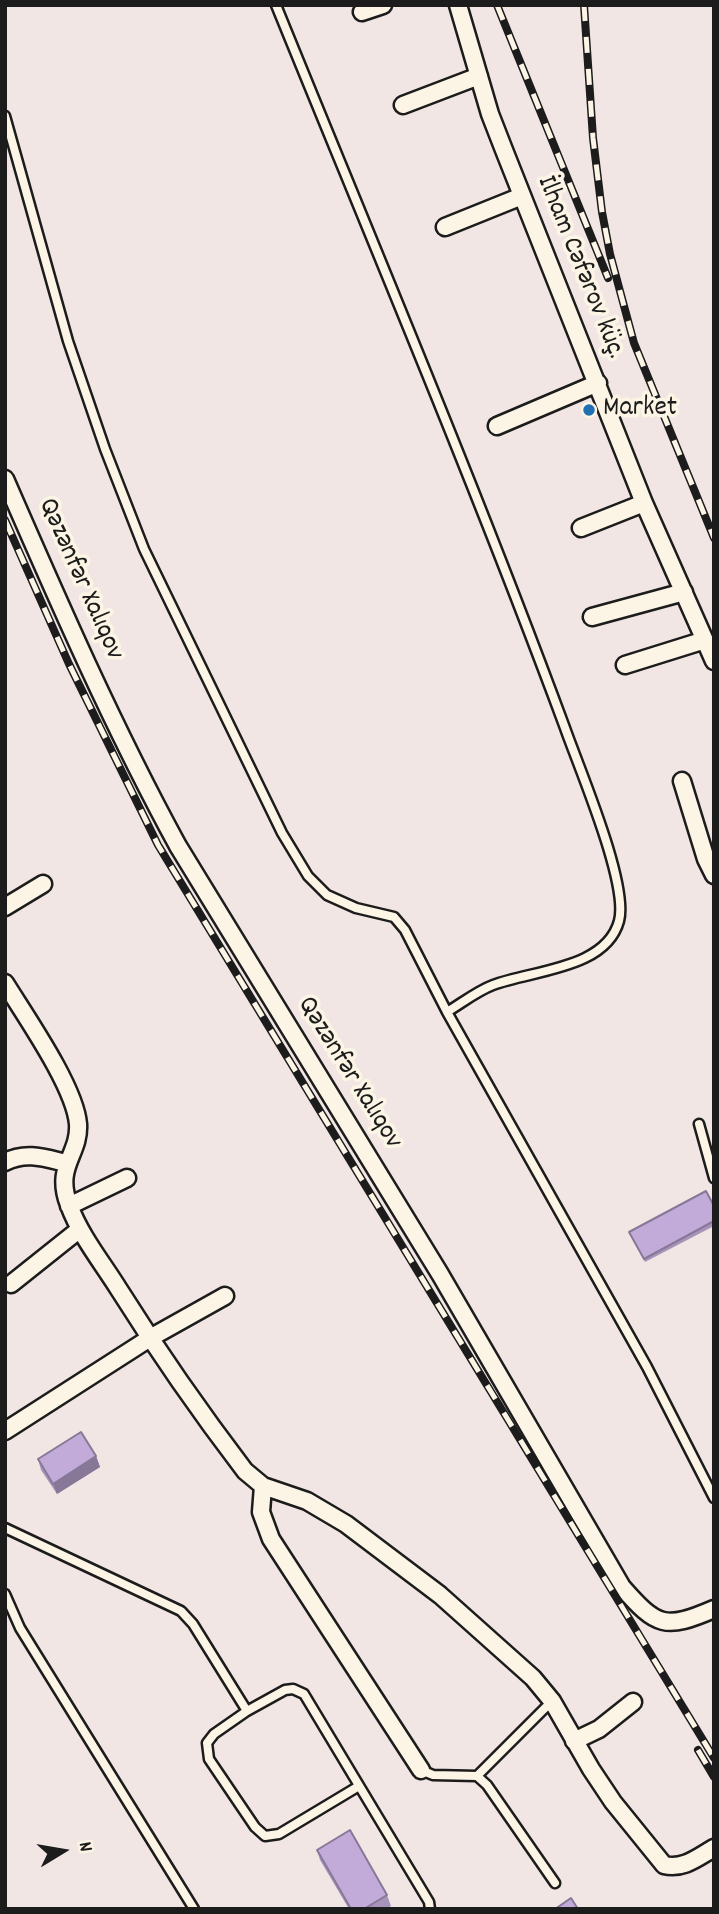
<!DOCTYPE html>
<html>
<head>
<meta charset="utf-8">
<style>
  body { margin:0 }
  #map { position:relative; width:719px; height:1914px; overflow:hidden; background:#f1e6e3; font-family:Dekko,sans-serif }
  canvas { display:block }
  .frame { position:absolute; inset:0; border:7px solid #1c1c1c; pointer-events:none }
  .north { position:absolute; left:28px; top:1816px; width:70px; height:70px; -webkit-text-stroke:5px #fcf5e5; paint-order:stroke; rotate:79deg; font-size:19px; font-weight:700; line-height:28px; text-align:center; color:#1c1c1c }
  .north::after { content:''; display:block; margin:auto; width:24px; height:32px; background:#1c1c1c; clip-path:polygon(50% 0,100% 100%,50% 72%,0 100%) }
</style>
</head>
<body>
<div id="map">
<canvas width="719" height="1914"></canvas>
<div class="frame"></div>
<div class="north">N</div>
</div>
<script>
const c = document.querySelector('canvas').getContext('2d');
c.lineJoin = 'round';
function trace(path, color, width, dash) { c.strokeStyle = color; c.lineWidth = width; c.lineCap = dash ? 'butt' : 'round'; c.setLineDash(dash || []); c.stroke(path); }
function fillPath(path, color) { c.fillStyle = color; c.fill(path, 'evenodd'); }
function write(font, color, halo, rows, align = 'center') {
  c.font = font + ' Dekko,sans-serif'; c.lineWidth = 7; c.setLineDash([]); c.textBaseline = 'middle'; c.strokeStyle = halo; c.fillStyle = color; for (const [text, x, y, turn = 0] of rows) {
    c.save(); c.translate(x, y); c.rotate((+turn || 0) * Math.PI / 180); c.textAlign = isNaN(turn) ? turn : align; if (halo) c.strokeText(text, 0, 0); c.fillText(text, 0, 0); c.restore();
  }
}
const service = new Path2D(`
  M276 5C374 246 475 485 565 728 579 768 629 884 619 921 606 969 533 970 493 985 477 991 462 1003 447 1012
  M5 116 68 341 105 449 144 549 282 833 308 876 327 895 356 908 394 917 405 930 447 1012 647 1367 714 1498
  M699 1124 714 1178
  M5 1528 181 1611 193 1624 247 1711
  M5 1594 20 1628 194 1909
  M421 1770 433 1775 477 1776 487 1785 555 1883
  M477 1776 552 1701
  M359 1786 279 1834 265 1836 255 1827 209 1759 207 1743 214 1734 247 1711 285 1690 293 1689 304 1694 429 1902 430 1909`);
const minor = new Path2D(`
  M458 5 490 114 504 150 644 503 714 661
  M362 12 383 5
  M403 105 479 76
  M445 227 522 196
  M497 426 598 383
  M5 479C59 603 113 727 178 846L440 1274 622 1587C657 1627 665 1630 714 1609
  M581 528 644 503
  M592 617 684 592
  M625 665 705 640
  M682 781 706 859 714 875
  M5 907 43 884
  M5 983C26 1017 75 1087 78 1124 80 1155 54 1166 69 1205 80 1235 101 1261 118 1288 157 1350 200 1412 245 1471L263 1486 307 1501 346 1524 440 1595 533 1678 552 1701 591 1769 613 1802 664 1865C683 1870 698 1857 714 1848
  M5 1162C26 1151 45 1158 66 1163
  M69 1206 127 1178
  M11 1284 80 1229
  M5 1431 150 1338 225 1296
  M263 1486 261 1512 271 1539 421 1770
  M574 1741 599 1729 633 1702`);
trace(service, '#1c1c1c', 13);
trace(minor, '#1c1c1c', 21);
trace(service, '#fcf5e5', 8);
trace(minor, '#fcf5e5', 16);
const rail = new Path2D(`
  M497 5 608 278
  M584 5 593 138 602 212 610 254 634 343 714 538
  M5 520 69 664 158 845 714 1758
  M698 1750 714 1777`);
trace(rail, '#1c1c1c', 8);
trace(rail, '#fcf5e5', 5, [16]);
fillPath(new Path2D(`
  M714 1206V1226L645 1262 629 1232Z
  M96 1456 100 1467 57 1494 41 1470 38 1459Z
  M317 1850 387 1895 391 1906 386 1909H349L320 1860Z`), '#a893bb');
fillPath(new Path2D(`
  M96 1456 100 1467 57 1494 53 1484Z`), '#887898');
const building = new Path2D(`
  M706 1191 714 1206V1221L644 1259 629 1232Z
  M81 1432 96 1456 53 1484 38 1459Z
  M350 1830 387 1895 364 1909H351L317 1850Z
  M571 1898 578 1909H555Z`);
fillPath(building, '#c3abd9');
trace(building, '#887898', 2);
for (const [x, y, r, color] of [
  [589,410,7,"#1f6fb2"]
]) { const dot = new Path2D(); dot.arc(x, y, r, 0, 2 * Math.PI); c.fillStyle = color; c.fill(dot); trace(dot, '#fcf5e5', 2.5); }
write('28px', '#1c1c1c', '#fcf5e5', [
  ["İlham Cəfərov küç.",579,268,68],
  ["Qəzənfər Xalıqov",79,580,66],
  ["Qəzənfər Xalıqov",348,1074,58]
]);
write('28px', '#1c1c1c', '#fcf5e5', [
  ["Market",603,410]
], 'left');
</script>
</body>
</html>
